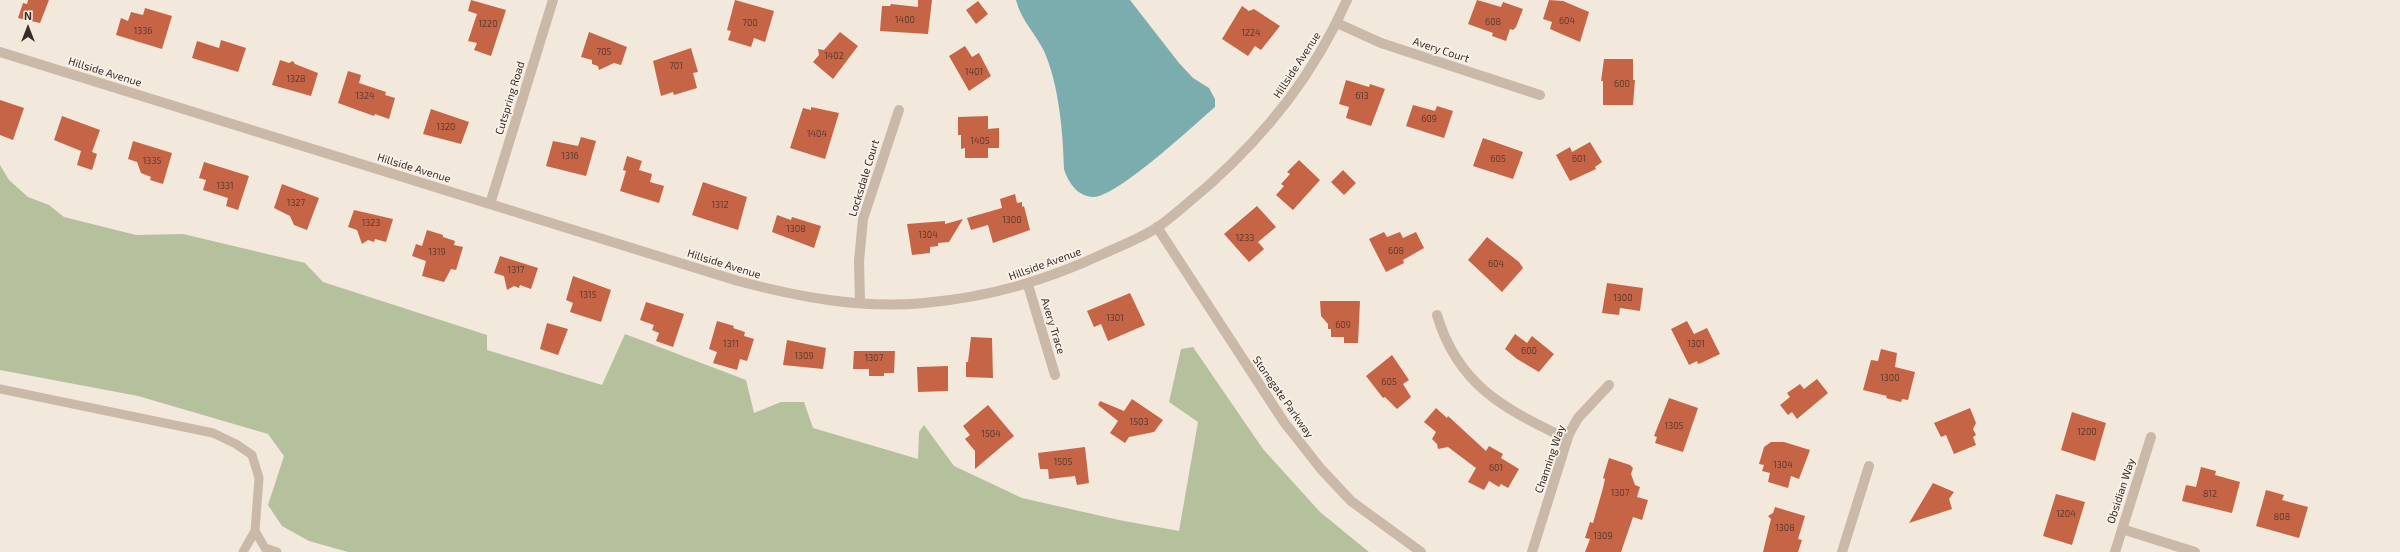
<!DOCTYPE html>
<html>
<head>
<meta charset="utf-8">
<style>
  body { margin:0 }
  #map { position:relative; width:2400px; height:552px; overflow:hidden; background:#f2e8dc; font-family:"Exo 2",sans-serif }
  canvas { display:block }
  .north { position:absolute; left:8px; top:8px; width:40px; height:40px; -webkit-text-stroke:3px #faf2e9; paint-order:stroke; rotate:0deg; font-size:11px; font-weight:700; line-height:16px; text-align:center; color:#372d28 }
  .north::after { content:''; display:block; margin:auto; width:14px; height:18px; background:#372d28; clip-path:polygon(50% 0,100% 100%,50% 72%,0 100%) }
</style>
</head>
<body>
<div id="map">
<canvas width="2400" height="552"></canvas>
<div class="north">N</div>
</div>
<script>
const c = document.querySelector('canvas').getContext('2d');
c.lineJoin = 'round';
function fillPath(path, color) { c.fillStyle = color; c.fill(path, 'evenodd'); }
function trace(path, color, width, dash) { c.strokeStyle = color; c.lineWidth = width; c.lineCap = dash ? 'butt' : 'round'; c.setLineDash(dash || []); c.stroke(path); }
function write(font, color, halo, rows, align = 'center') {
  c.font = font + ' "Exo 2",sans-serif'; c.lineWidth = 3.5; c.setLineDash([]); c.textBaseline = 'middle'; c.strokeStyle = halo; c.fillStyle = color; for (const [text, x, y, turn = 0] of rows) {
    c.save(); c.translate(x, y); c.rotate((+turn || 0) * Math.PI / 180); c.textAlign = isNaN(turn) ? turn : align; if (halo) c.strokeText(text, 0, 0); c.fillText(text, 0, 0); c.restore();
  }
}
fillPath(new Path2D(`
  M0 165 9 180 28 197 49 205 64 217 136 235 183 234 305 263 323 282 487 335V350L602 385 625 334 746 380 754 413 781 402H804L813 428 918 459 919 432 924 425 954 466 1022 498 1119 520 1179 531 1198 422 1169 402 1181 349 1193 347 1263 449 1320 512 1369 552H348L309 541 282 526 268 505 284 456 268 434 138 396 0 370Z`), '#b5c19c');
fillPath(new Path2D(`
  M1016 0H1130L1179 63 1193 78 1209 88 1215 99V107C1194 125 1116 198 1093 197 1077 196 1068 182 1064 169 1063 132 1059 85 1044 51 1035 33 1021 20 1016 0Z`), '#7badaf');
fillPath(new Path2D(`
  M28 0H49L40 23 18 18 23 3 27 4Z
  M471 0 506 10 491 56 474 50 477 43 468 41 477 14 468 11Z
  M735 0 774 11 765 42 754 38 751 47 728 40 731 31 727 30Z
  M918 0H932L928 34 880 31 882 6H890L891 4 918 7Z
  M1477 0 1501 7 1503 2 1523 9 1516 27 1513 30 1510 29 1506 41 1492 36 1493 33 1468 24Z
  M1549 0 1563 1 1589 12 1580 42 1550 29 1552 22 1543 19Z
  M978 1 988 14 976 24 966 10Z
  M1242 6 1249 11 1254 9 1280 26 1261 50 1255 46 1248 56 1222 39Z
  M145 8 172 16 162 49 116 35 121 18 128 21 131 12 143 15Z
  M589 32 627 47 621 65 614 63 599 70 598 66 592 64V60L581 57Z
  M840 32 858 46 833 79 813 62 819 55 818 49 824 50Z
  M221 40 246 48 238 72 192 58 197 41 219 48Z
  M965 46 972 57 979 53 991 76 969 91 949 56Z
  M691 48 698 72 693 73 697 88 674 95 673 92 661 96 653 61Z
  M1604 59H1633V80H1635L1633 105H1603V81H1601Z
  M280 60 289 63 293 61 295 64 318 73 311 96 272 85Z
  M348 71 361 75 359 83 386 92 385 95 395 98 389 119 375 114 374 116 338 103Z
  M1346 80 1369 87 1370 84 1385 89 1371 126 1346 118 1349 107 1339 104Z
  M0 100 24 108 13 140 0 135Z
  M1413 105 1435 111 1437 106 1453 111 1444 138 1406 126Z
  M811 107 839 113 825 159 790 148 803 108 811 110Z
  M431 109 469 122 461 144 423 134Z
  M62 116 100 130 92 152 97 154 92 170 77 165 81 151 54 140Z
  M988 116V129L999 128V148H988V158H965V148L961 149V135H958V117Z
  M581 137 596 141 586 176 546 166 553 141 578 146Z
  M1483 138 1523 152 1513 179 1473 166Z
  M133 141 172 153 163 184 150 180 151 177 141 173 137 162 128 159Z
  M1590 142 1602 162 1595 167 1596 169 1570 181 1556 155 1570 147 1572 152Z
  M627 156 642 161 639 170 652 174 650 182 664 186 659 203 620 191 626 171 623 170Z
  M1299 160 1320 180 1293 210 1276 195 1284 186 1281 184 1290 174 1287 172Z
  M204 162 249 176 238 210 226 206 228 198 203 190 206 180 199 178Z
  M1343 170 1356 183 1344 195 1331 182Z
  M703 182 747 197 738 230 692 215Z
  M282 184 319 198 307 230 294 225 290 216 274 208Z
  M1015 194 1017 203 1022 202V207L1024 206 1030 230 993 243 988 225 971 230 967 218 1002 208 1000 199Z
  M1257 206 1276 227 1258 242 1264 249 1249 262 1224 234Z
  M354 210 393 219 386 242 375 239 374 242 368 240 362 244 357 230 348 227Z
  M777 215 791 220 792 217 821 226 814 248 772 232Z
  M963 219 949 242 938 243V246L930 247V253L912 255 907 224 945 221V224Z
  M427 230 443 235V237L455 241 454 245 463 247 456 270 451 269 444 282 422 276 426 261 412 256 416 244 422 246Z
  M1384 232 1387 237 1400 232 1403 238 1416 232 1424 248 1403 260 1404 263 1386 272 1369 239Z
  M1487 237 1519 262 1523 268 1502 292 1468 260Z
  M500 256 538 268 531 289 520 285 519 288 514 286 507 290 504 276 494 273Z
  M573 276 611 290 601 322 570 312 573 303 566 300Z
  M1607 283 1643 288 1640 311 1620 308 1619 315 1602 313Z
  M1130 293 1145 325 1108 341 1101 324 1094 327 1087 311Z
  M1320 301H1360L1358 343H1344V337H1331V329H1328V324L1321 316Z
  M646 302 684 314 673 347 656 341 659 333 652 330 654 325 640 320Z
  M717 321 734 326 733 328 745 332 744 336 754 339 747 361 740 359 737 370 713 363 717 352 709 349Z
  M1687 321 1694 334 1707 328 1720 354 1701 363 1698 364 1697 361 1689 365 1671 329Z
  M547 323 568 329 558 355 540 349Z
  M1515 334 1527 343 1532 336 1554 354 1539 372 1517 359 1505 349Z
  M971 337 992 338 993 378 966 377V362H968Z
  M787 340 826 348 823 369 783 365Z
  M1881 349 1897 353 1895 367 1915 372 1908 400 1902 399 1901 402 1886 398 1887 396 1863 390 1871 360 1878 361Z
  M854 351H895L894 373H884V376H869V369H853Z
  M1392 355 1409 380 1403 384 1411 397 1397 409 1385 397 1383 398 1366 376Z
  M948 366V391L918 392 917 367Z
  M1817 379 1828 393 1797 419 1792 412 1788 415 1780 405 1790 397 1787 393 1800 384 1804 389Z
  M1669 398 1698 408 1683 452 1655 443 1657 437 1654 436Z
  M1132 399 1163 420 1154 432 1129 437 1125 443 1110 433 1118 421 1098 405 1100 401 1124 411Z
  M988 405 1014 436 975 469V451L965 439 970 435 963 426Z
  M1436 408 1447 418 1448 416 1486 451 1489 446 1503 454 1501 458 1519 469 1508 488 1501 484 1499 487 1489 481 1484 490 1468 482 1476 468 1448 447 1438 449 1437 444 1432 439 1436 432 1424 422Z
  M1970 408 1976 423 1973 429 1976 435 1973 437 1976 445 1954 454 1946 435 1941 437 1934 423Z
  M2072 412 2106 423 2095 461 2061 450Z
  M1771 442H1784L1810 450 1799 479 1791 476 1788 488 1768 482 1770 473 1762 471 1764 465 1759 464 1764 447Z
  M1085 447 1089 483 1077 485 1075 476 1049 479 1048 469H1040L1038 453Z
  M1609 458 1630 465 1633 468 1631 474 1635 485 1640 487 1637 497 1648 500 1642 520 1633 517 1621 552H1585L1590 539 1585 538 1590 522 1593 523 1603 488 1605 479 1603 478Z
  M2201 467 2216 471 2215 475 2240 482 2232 513 2182 501 2186 485 2196 487Z
  M1933 483 1954 492 1949 499 1952 509 1909 523Z
  M2266 490 2284 495 2282 500 2308 507 2299 538 2256 526Z
  M2056 494 2085 502 2072 545 2043 536Z
  M1775 507 1805 516 1798 539 1802 540 1798 552H1763L1771 519 1768 516 1773 513Z`), '#c66546');
trace(new Path2D(`
  M0 389 213 433 236 444 252 455 259 478 255 531 243 552
  M255 531 265 548 277 552`), '#cab8a8', 9);
trace(new Path2D(`
  M1337 23 1381 43 1540 95
  M0 52 738 281C798 297 862 309 924 303 990 297 1045 281 1105 253 1123 245 1141 238 1158 227 1176 214 1192 199 1209 185 1269 131 1314 74 1347 0
  M490 204 553 0
  M1157 227 1284 422 1321 469 1351 501 1421 552
  M1028 285 1055 375
  M860 302 859 261 863 219 899 110
  M1437 315C1458 386 1505 409 1567 439
  M2122 529 2195 552
  M1532 552 1569 434 1578 418 1609 385
  M1842 552 1869 466
  M2115 552 2151 437`), '#cab8a8', 10);
write('9px', '#5b3b30', null, [
  ["1400",905,20],
  ["604",1567,21],
  ["608",1493,22],
  ["700",750,23],
  ["1220",488,24],
  ["1336",143,31],
  ["1224",1251,33],
  ["705",604,52],
  ["1402",834,56],
  ["701",676,66],
  ["1401",974,72],
  ["1328",296,79],
  ["600",1622,84],
  ["1324",365,96],
  ["613",1362,96],
  ["609",1429,119],
  ["1320",446,127],
  ["1404",817,134],
  ["1405",980,141],
  ["1316",570,156],
  ["605",1498,159],
  ["601",1579,159],
  ["1335",152,161],
  ["1331",225,186],
  ["1327",296,203],
  ["1312",720,205],
  ["1300",1012,220],
  ["1323",371,223],
  ["1308",796,229],
  ["1304",928,235],
  ["1233",1245,238],
  ["608",1396,251],
  ["1319",437,252],
  ["604",1496,264],
  ["1317",516,270],
  ["1315",588,295],
  ["1300",1623,298],
  ["1301",1115,318],
  ["609",1343,325],
  ["1311",731,344],
  ["1301",1696,344],
  ["600",1529,351],
  ["1309",804,356],
  ["1307",874,358],
  ["1300",1890,378],
  ["605",1389,382],
  ["1503",1139,422],
  ["1305",1674,426],
  ["1200",2087,432],
  ["1504",991,434],
  ["1505",1063,462],
  ["1304",1783,465],
  ["601",1496,468],
  ["1307",1620,493],
  ["812",2210,494],
  ["1204",2066,514],
  ["808",2282,517],
  ["1308",1785,528],
  ["1309",1603,536]
]);
write('11px', '#372d28', '#faf2e9', [
  ["Avery Court",1441,50,18],
  ["Hillside Avenue",1297,65,-57],
  ["Hillside Avenue",105,72,17],
  ["Cutspring Road",510,98,-73],
  ["Hillside Avenue",414,168,17],
  ["Locksdale Court",864,178,-73],
  ["Hillside Avenue",724,264,17],
  ["Hillside Avenue",1045,264,-20],
  ["Avery Trace",1053,326,73],
  ["Stonegate Parkway",1283,397,55],
  ["Channing Way",1550,459,-71],
  ["Obsidian Way",2121,491,-72]
]);
</script>
</body>
</html>
